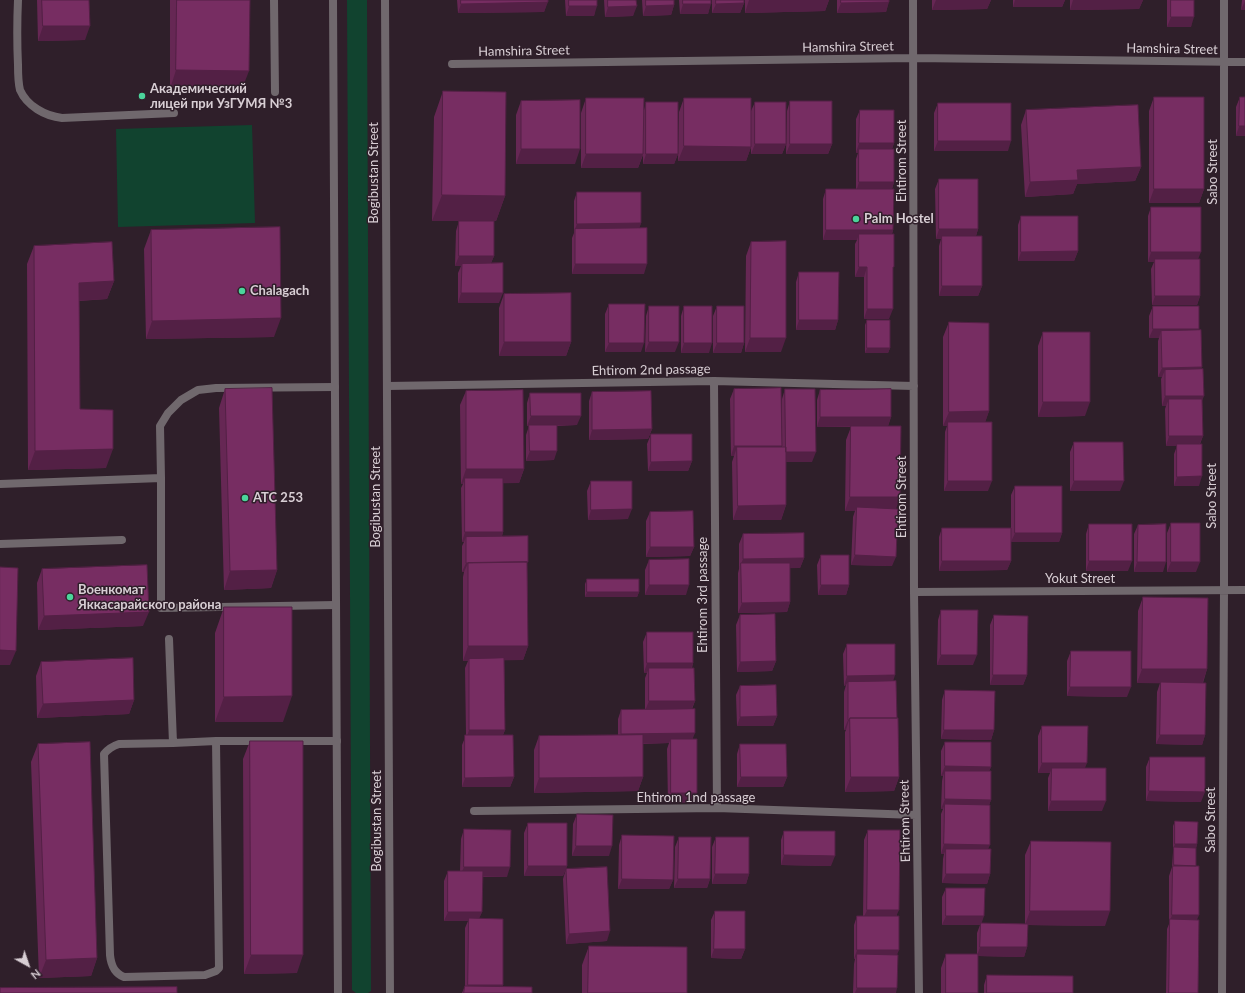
<!DOCTYPE html>
<html>
<head>
<meta charset="utf-8">
<style>
  body { margin:0 }
  #map { position:relative; width:1245px; height:993px; overflow:hidden; background:#2f1f2a; font-family:Lato,sans-serif }
  canvas { display:block }
  .north { position:absolute; left:8px; top:945px; width:40px; height:40px; -webkit-text-stroke:3px #2f1f2a; paint-order:stroke; rotate:140deg; font-size:11px; font-weight:700; line-height:16px; text-align:center; color:#d8ced4 }
  .north::after { content:''; display:block; margin:auto; width:14px; height:18px; background:#d8ced4; clip-path:polygon(50% 0,100% 100%,50% 72%,0 100%) }
</style>
</head>
<body>
<div id="map">
<canvas width="1245" height="993"></canvas>
<div class="north">N</div>
</div>
<script>
const c = document.querySelector('canvas').getContext('2d');
c.lineJoin = 'round';
function fillPath(path, color) { c.fillStyle = color; c.fill(path, 'evenodd'); }
function trace(path, color, width, dash) { c.strokeStyle = color; c.lineWidth = width; c.lineCap = dash ? 'butt' : 'round'; c.setLineDash(dash || []); c.stroke(path); }
function write(font, color, halo, rows, align = 'center') {
  c.font = font + ' Lato,sans-serif'; c.lineWidth = 3; c.setLineDash([]); c.textBaseline = 'middle'; c.strokeStyle = halo; c.fillStyle = color; for (const [text, x, y, turn = 0] of rows) {
    c.save(); c.translate(x, y); c.rotate((+turn || 0) * Math.PI / 180); c.textAlign = isNaN(turn) ? turn : align; if (halo) c.strokeText(text, 0, 0); c.fillText(text, 0, 0); c.restore();
  }
}
fillPath(new Path2D(`
  M347 0H367L371 991 368 993H356L352 990Z
  M252 125 255 223 118 227 116 129Z`), '#11432f');
trace(new Path2D(`
  M18 0C17 22 17 43 18 65 18 73 18 82 20 90 27 106 45 116 62 118L174 113
  M274 0 275 92
  M161 478 160 426 168 413 181 400 198 390 216 388 335 387
  M0 484 161 478V608L336 605
  M0 544 122 540
  M169 639 173 743
  M216 741 219 968 216 971 205 975 124 977C114 973 111 965 110 955L104 754C108 749 113 746 119 744L173 743 216 741H337`), '#70686d', 8);
trace(new Path2D(`
  M913 0 914 592 919 993
  M452 64 914 58 1245 62
  M714 381 717 808
  M387 386 714 381 914 386
  M914 592 1245 590
  M474 811 717 808 916 815
  M1222 993 1224 590V0`), '#70686d', 8);
trace(new Path2D(`
  M333 0 338 993
  M385 0 390 993`), '#70686d', 8);
fillPath(new Path2D(`
  M37 0H89L85 40 38 41Z
  M170 0H250L242 89H170Z
  M457 0H548L544 12 458 13Z
  M565 0H597L594 16H566Z
  M604 0H636L633 16 605 17Z
  M642 0H674V5L671 15 643 16Z
  M679 0H711L708 14H680Z
  M712 0H744V3L740 13H712Z
  M745 0H829L825 11 745 13Z
  M837 0H889L886 12 837 13Z
  M932 0H991L987 9 932 10Z
  M1013 0H1065L1062 7H1013Z
  M1070 0H1143L1139 9 1070 10Z
  M1167 0H1194L1191 27H1167Z
  M1242 0H1245V10H1241Z
  M443 91 505 196 496 221H494V256L491 263 499 303H458V273L461 266H455L456 231 459 221H462H432L434 117Z
  M1154 97 1204 189 1199 203H1149V111Z
  M1240 97H1245V136H1236V107Z
  M586 98 644 110 646 102 678 154 674 164H643V155L638 168H581V113Z
  M684 98 751 111 755 102 786 144 782 154H751V147L746 161H678L679 112Z
  M521 101 575 164H516V115Z
  M790 101 832 144 828 154H786L787 111Z
  M938 103 1008 151H934V113Z
  M860 110 894 143 892 149 894 182 892 189 893 230 892 234 893 270 889 319H864V277H855V244L857 240H823V199L826 189H856V159L858 153H856V119Z
  M1026 110 1141 167 1135 181 1077 184 1073 194 1025 197 1021 125Z
  M939 179 978 229 976 236 982 286 978 296H939V246L941 239H936L935 189Z
  M577 192 641 223 639 228 644 274H572V238L574 233V201Z
  M1151 207 1198 259 1200 296 1197 305H1152L1151 269 1154 262H1148V216Z
  M1021 216 1078 251 1074 261H1018V225Z
  M151 230 274 337 146 339 144 249Z
  M751 242 781 352H745L746 256Z
  M34 246 114 281 107 299 79 301 80 409 106 468 28 470 27 264Z
  M799 272 838 320 835 330H796V282Z
  M504 294 571 342 566 356H499V308Z
  M609 304 641 352H605V314Z
  M649 306 675 352H645L646 316Z
  M684 306 709 353H681V316Z
  M717 306 744 343 741 353H713V316Z
  M1153 306 1198 331 1201 369 1203 436 1200 444 1199 486H1174V454L1177 446H1166L1165 409 1166 406H1162L1161 379 1162 377H1158V341L1159 338H1149V316Z
  M867 320 890 348 888 353H865V325Z
  M949 322 989 411 985 422 988 491H944L945 432 947 426H943V337Z
  M1043 332 1085 416 1038 417V346Z
  M225 389 277 570 271 588 224 590 219 408Z
  M734 389 781 447H782V399L785 389 812 462H786V505L781 520H733L732 462 734 456H731L730 399Z
  M820 390 891 417 888 426 896 509 892 566 851 565 853 517 855 511H845L846 440 851 427H817V400Z
  M466 391 524 469 519 483H503V532L502 536 527 565 528 646 523 660H504L505 730 503 735 514 777 510 787H462V745L466 735 465 668 468 661H463V577L464 572H462V546L464 542H462L461 488 463 484H461L460 405Z
  M592 392 652 429 648 439 589 440V401Z
  M530 393 577 425 557 426 554 460 526 461V435L529 426H527V403Z
  M651 434 692 461 688 471H648L647 444Z
  M1074 442 1120 491H1070V452Z
  M591 481 628 519 588 520 587 491Z
  M1015 486 1062 533 1059 542H1011V495Z
  M650 512 694 547 690 556 646 557V521Z
  M1171 523 1196 572H1167V533Z
  M1089 524 1128 571H1086V534Z
  M1138 525 1163 572H1134V534Z
  M942 528 1011 561 1007 570 939 571V537Z
  M743 534 804 558 800 568H790V602L787 612 738 613V573L739 569V544Z
  M821 555 849 585 846 595H818L817 565Z
  M649 560 686 595H645V570Z
  M42 569 143 626 38 630 37 583Z
  M587 579 639 592 637 597H585V584Z
  M1143 597 1207 669 1203 683 1205 735 1202 745 1156 744 1157 692 1160 683H1137L1138 611Z
  M224 607 283 722H215V633Z
  M941 610 973 665H937L938 620Z
  M740 615 776 661 772 671 737 672 736 625Z
  M994 615 1027 675 1023 685H990V625Z
  M647 632 693 663 692 668 695 701 692 709 693 739 697 793 693 802 668 803 667 749 669 743 643 744V777L638 791 534 793V750L539 736 618 735V719L621 710 645 709V678L647 673H644L643 642Z
  M847 644 893 681 897 718 899 777 894 791 845 792V732L846 730H844V692L846 685 844 686 843 654Z
  M1071 651 1127 697 1067 696V661Z
  M41 662 134 700 129 714 37 718 36 676Z
  M740 686 777 716 773 726H737L736 695Z
  M945 690 994 730 991 740 941 739 942 700Z
  M1042 726 1085 768 1102 811H1048V778L1050 773H1038V736Z
  M250 741 297 973 244 974 243 759Z
  M945 742 991 767 989 771 991 800 989 805 988 849 990 874 987 884 942 883 943 859 944 854H941V814L943 809H941L942 781 943 776H941V751Z
  M38 744 97 958 91 976 39 978 31 762Z
  M740 744 787 777 783 787H737V754Z
  M1150 757 1201 802 1146 801V767Z
  M577 814 609 856H572L573 824Z
  M1175 821 1197 844 1196 848V866L1198 993H1166L1167 929 1169 924V876L1172 867 1173 852 1174 849H1173V826Z
  M528 823 567 866 563 876H524V833Z
  M464 829 507 877H482V912L479 918 503 985 502 986 532 993H462L465 986V928L468 921H444V881L448 871H460L461 839Z
  M868 830 897 916V955L896 993H853L854 964 855 959H854V925L857 916H863L864 840Z
  M784 831 831 866 781 865V840Z
  M622 835 673 880 669 889H618L619 845Z
  M679 837 710 879 707 888H674L675 847Z
  M716 837 749 874 746 884H712V847Z
  M1031 841 1105 926 1028 925 1027 947 1024 957 978 956V993H941V968L946 954H977V933L980 925H942V897L946 888 982 923 1025 924V855Z
  M566 869 607 941 566 944 563 879Z
  M715 911 745 949 741 959 711 958V920Z
  M589 946 687 993H582V965Z
  M987 975 1073 993H984V985Z`), '#662754');
fillPath(new Path2D(`
  M749 0H829L825 11 745 13Z
  M936 0H991L987 9 932 10Z
  M1015 0H1065L1062 7H1013Z
  M1073 0H1143L1139 9 1070 10Z
  M1245 1V10H1241Z
  M548 2 544 12 458 13 461 4Z
  M889 2 886 12 837 13 841 3Z
  M744 3 740 13H712L716 4Z
  M683 4H711L708 14H680Z
  M674 5 671 15 643 16 646 6Z
  M569 6H597L594 16H566Z
  M637 6 633 16 605 17 608 7Z
  M1171 17H1194L1191 27H1167Z
  M43 26H90L85 40 38 41Z
  M176 70 249 71 242 89H170Z
  M1239 126H1245V136H1236Z
  M938 141H1011L1008 151H934Z
  M859 143H894L891 152 859 149 858 153H856Z
  M755 144H786L782 154H751Z
  M790 144H832L828 154H786Z
  M684 146 751 147 746 161H678Z
  M521 149H580L575 164H516Z
  M586 154H643L638 168H581Z
  M646 154H678L674 164H643Z
  M1141 167 1135 181 1077 184 1073 194 1025 197 1030 182 1077 170Z
  M859 182H894L891 192H856Z
  M1154 189H1204L1199 203H1149Z
  M442 195 505 196 496 221H432Z
  M641 223 638 233 575 229 577 224Z
  M939 229H978L975 239 942 236 941 239H936Z
  M826 230H893L890 240 859 234 857 240H823Z
  M1078 251 1074 261H1018L1021 252Z
  M1151 252H1201L1197 262 1155 259 1154 262H1148Z
  M459 256H494L490 265 462 264 461 266H455Z
  M575 264H647L644 274H572Z
  M859 267H867L864 277H855Z
  M114 281 107 299 73 301 79 283Z
  M942 286H982L978 296H939Z
  M461 293H503L499 303H458Z
  M1155 296H1200L1197 305H1152Z
  M867 309H893L889 319H864Z
  M281 318 274 337 146 339 152 321Z
  M799 320H838L835 330H796Z
  M1153 329H1199L1195 338 1161 331 1159 338H1149Z
  M750 338H786L781 352H745Z
  M504 342H571L566 356H499Z
  M649 342H679L675 352H645Z
  M609 343H644L641 352H605Z
  M684 343H712L709 353H681Z
  M717 343H744L741 353H713Z
  M867 348H890L888 353H865Z
  M1202 367 1198 377 1165 370 1162 377H1158L1162 368Z
  M1165 396H1204L1200 406 1169 399 1166 406H1162Z
  M1043 402H1090L1085 416 1038 417Z
  M989 411 984 426 948 422 947 426H943L949 412Z
  M531 416H581L577 425 527 426Z
  M820 417H891L888 426 817 427Z
  M652 429 648 439 589 440 592 430Z
  M1169 436H1203L1199 445 1177 444V446H1166Z
  M734 446H782L778 455 737 447 734 456H731Z
  M113 449 106 468 28 470 35 451Z
  M530 451H557L554 460 526 461Z
  M786 452H816L812 462H782Z
  M692 461 688 471H648L651 462Z
  M466 469H524L519 483 465 484V478L463 484H461Z
  M1202 476 1199 486H1174L1177 477Z
  M948 481H992L988 491H944Z
  M1074 481H1124L1120 491H1070Z
  M850 497H900L895 512 857 507 855 511H845Z
  M786 505 781 520H733L738 506Z
  M632 509 628 519 588 520 591 510Z
  M465 532H503L500 542 466 537 464 542H462Z
  M1015 533H1062L1059 542H1011Z
  M650 547H694L690 556 646 557Z
  M855 555 896 557 892 566 851 565Z
  M804 558 800 568 742 569 741 563 739 569 743 559Z
  M942 561H1011L1007 570 939 571Z
  M1089 561H1132L1128 571H1086Z
  M1137 562H1166L1163 572H1134Z
  M1171 562H1200L1196 572H1167Z
  M466 563H468L464 572H462Z
  M277 570 271 588 224 590 230 571Z
  M649 585H689L686 595H645Z
  M821 585H849L846 595H818Z
  M587 592H639L637 597H585Z
  M790 602 787 612 738 613 742 603Z
  M149 612 143 626 38 630 44 616Z
  M468 646H528L523 660 469 661V659L468 661H463Z
  M0 650 16 651 10 665H0Z
  M941 655H977L973 665H937Z
  M776 661 772 671 737 672 740 662Z
  M647 663H693L690 672 649 668 647 673H644Z
  M1142 669H1207L1202 684 1137 683Z
  M895 675 892 685 848 682 846 685 844 686 847 676Z
  M993 675H1027L1023 685H990Z
  M1070 687H1131L1127 697 1067 696Z
  M292 696 283 722H215L224 697Z
  M134 700 129 714 37 718 43 704Z
  M649 701H695L691 710 645 711Z
  M777 716 773 726H737L740 717Z
  M848 720H849L846 730H844Z
  M469 730H505L501 739 466 740Z
  M944 730H994L991 740 941 739Z
  M695 733 691 743 671 739 669 743 618 744 621 734Z
  M1160 735H1205L1202 745 1156 744Z
  M1042 763H1087L1083 773 1052 768 1050 773H1038Z
  M945 766 991 767 987 776 945 771 943 776H941Z
  M514 777 510 787H462L465 778Z
  M643 777 638 791 534 793 539 778Z
  M741 777H787L783 787H737Z
  M851 777H899L894 791 845 792Z
  M1149 791 1205 792 1201 802 1146 801Z
  M671 793H697L693 802 668 803Z
  M945 799 991 800 987 810 945 804 943 809H941Z
  M1051 801H1106L1102 811H1048Z
  M944 844 990 845 986 854 946 849 944 854H941Z
  M1175 844H1197L1196 849H1173Z
  M576 846H612L609 856H572Z
  M784 855 835 856 831 866 781 865Z
  M1174 865 1196 866 1194 871 1172 870Z
  M528 866H567L563 876H524Z
  M464 867H510L507 877 460 876Z
  M715 874H749L746 884H712Z
  M946 874H990L987 884 942 883Z
  M622 879 673 880 669 889H618Z
  M678 879H710L707 888H674Z
  M867 910H899L895 919H863Z
  M1030 911H1110L1105 926 1025 925Z
  M448 912H482L478 921 469 918 468 921H444Z
  M1172 915H1199L1195 925 1170 921Z
  M946 916H984L981 925V923L980 925H942Z
  M610 931 607 941 566 944 569 934Z
  M980 947H1027L1024 957 977 956Z
  M714 949H745L741 959 711 958Z
  M857 950H899L895 960 857 954 855 959H854Z
  M251 955H303L297 973 244 974Z
  M97 958 91 976 39 978 46 960Z
  M468 985H503L500 993H465Z
  M857 988H897L896 993H855Z`), '#532045');
const building = new Path2D(`
  M42 0H89L90 26H43Z
  M177 0H250L249 71 176 70Z
  M461 0H548V2L461 4Z
  M569 0H597V6H569Z
  M608 0H636L637 6 608 7Z
  M646 0H674V5L646 6Z
  M683 0H711V4H683Z
  M716 0H744V3L716 4Z
  M841 0H889V2L841 3Z
  M1171 0H1194V17H1171Z
  M443 91 506 92 505 196 442 195Z
  M1154 97H1204V189H1154Z
  M1240 97H1245V126H1239Z
  M586 98H644L643 154H586Z
  M684 98H751V147L684 146Z
  M580 100V149H521V101Z
  M790 101H832V144H790Z
  M646 102H678V154H646Z
  M755 102H786V144H755Z
  M938 103H1011V141H938Z
  M1138 105 1141 167 1077 170 1078 180 1030 182 1026 110Z
  M860 110H894V143H859Z
  M859 149H894V182H859Z
  M939 179H978V229H939Z
  M826 189H894L893 230H826Z
  M577 192H641V223L577 224Z
  M1151 207H1201V252H1151Z
  M1021 216H1078V251L1021 252Z
  M459 221H494V256H459Z
  M280 227 281 318 152 321 151 230Z
  M647 228V264H575V229Z
  M859 234H894V267H893V309H867V267H859Z
  M942 236H982V286H942Z
  M786 241V338H750L751 242Z
  M112 242 114 281 79 283 80 409 113 410V449L35 451 34 246Z
  M1155 259H1200V296H1155Z
  M503 263V293H461L462 264Z
  M799 272H839L838 320H799Z
  M571 293V342H504V294Z
  M609 304H645L644 343H609Z
  M649 306H679V342H649Z
  M684 306H712V343H684Z
  M717 306H744V343H717Z
  M1153 306H1199V329H1153Z
  M867 320H890V348H867Z
  M949 322 989 323V411L949 412Z
  M1201 330 1202 367 1162 368 1161 331Z
  M1043 332H1090V402H1043Z
  M1203 369 1204 396H1165V370Z
  M272 388 277 570 230 571 225 389Z
  M781 388 782 446H734V389Z
  M785 389H815L816 452H786Z
  M891 389V417H820V390Z
  M523 390 524 469H466V391Z
  M651 391 652 429 592 430V392Z
  M530 393H581V416H531Z
  M1169 399H1202L1203 436H1169Z
  M948 422H992V481H948Z
  M529 425H557V451H530Z
  M851 426H901L900 497H850Z
  M651 434H692V461L651 462Z
  M1074 442H1123L1124 481H1074Z
  M1177 444H1202V476L1177 477Z
  M737 447H786V505L738 506Z
  M465 478H503V532H465Z
  M591 481H632V509L591 510Z
  M1015 486H1062V533H1015Z
  M857 507 898 509 896 557 855 555Z
  M693 511 694 547H650V512Z
  M1171 523H1200V562H1171Z
  M1089 524H1132V561H1089Z
  M1166 524V562H1137L1138 525Z
  M942 528H1011V561H942Z
  M804 533V558L743 559V534Z
  M528 536V562L466 563V537Z
  M821 555H849V585H821Z
  M689 559V585H649V560Z
  M527 562 528 646H468V563Z
  M741 563H790V602L742 603Z
  M147 565 149 612 44 616 42 569Z
  M0 567 18 568 16 651 0 650Z
  M587 579H639V592H587Z
  M1143 597 1208 598 1207 669H1142Z
  M224 607H292V696L224 697Z
  M941 610H978L977 655H941Z
  M775 614 776 661 740 662V615Z
  M994 615 1028 616 1027 675H993Z
  M647 632H693V663H647Z
  M847 644H895V675L847 676Z
  M1071 651H1131V687H1070Z
  M133 658 134 700 43 704 41 662Z
  M504 658 505 730H469V659Z
  M649 668H694L695 701H649Z
  M896 681 897 718H850L849 720H848V682Z
  M1161 682 1206 683 1205 735H1160Z
  M776 685 777 716 740 717V686Z
  M945 690 995 691 994 730H944Z
  M695 709V733L621 734V710Z
  M850 718H898L899 777H851Z
  M1042 726H1088L1087 763H1042Z
  M465 735H513L514 777 465 778Z
  M643 735V777L539 778V736Z
  M671 739H697V793H671Z
  M250 741H303V955H251Z
  M90 742 97 958 46 960 38 744Z
  M945 742H991V767L945 766Z
  M740 744H786L787 777H741Z
  M1150 757H1205V792L1149 791Z
  M1052 768H1106V801H1051Z
  M945 771H991V800L945 799Z
  M945 804 990 805V845L944 844Z
  M577 814 613 815 612 846H576Z
  M1175 821 1198 822 1197 844H1175Z
  M528 823H567V866H528Z
  M464 829 511 830 510 867H464Z
  M868 830H900L899 910H867Z
  M784 831H835V856L784 855Z
  M622 835 674 836 673 880 622 879Z
  M679 837H711L710 879H678Z
  M716 837H749V874H715Z
  M1031 841 1111 842 1110 911H1030Z
  M1174 847 1196 848V866L1174 865Z
  M946 849H991L990 874H946Z
  M1173 866H1199V915H1172Z
  M607 867 610 931 569 934 566 869Z
  M448 871H483L482 912H448Z
  M946 888H985L984 916H946Z
  M715 911H745V949H714Z
  M857 916H899V950H857Z
  M469 918 503 919V985H468Z
  M1170 919 1199 920 1198 993H1169Z
  M981 923 1028 924 1027 947H980Z
  M589 946 687 947V993H588Z
  M857 954 898 955 897 988H857Z
  M946 954H978V993H946Z
  M987 975 1073 976V993H987Z
  M465 986 532 987V993H464Z
  M177 987V993H0V988Z`);
fillPath(building, '#772d62');
trace(building, '#532045', 1);
for (const [x, y, r, color] of [
  [142,96,4,"#4bd49b"],
  [856,219,4,"#4bd49b"],
  [242,291,4,"#4bd49b"],
  [245,498,4,"#4bd49b"],
  [70,597,4,"#4bd49b"]
]) { const dot = new Path2D(); dot.arc(x, y, r, 0, 2 * Math.PI); c.fillStyle = color; c.fill(dot); trace(dot, '#2f1f2a', 1.5); }
write('13px', '#d8ced4', '#2f1f2a', [
  ["Hamshira Street",848,47,-1],
  ["Hamshira Street",1172,49,1],
  ["Hamshira Street",524,51,-1],
  ["Ehtirom Street",902,161,-90],
  ["Sabo Street",1213,172,-90],
  ["Bogibustan Street",374,173,-90],
  ["Ehtirom 2nd passage",651,370,-1],
  ["Sabo Street",1212,496,-90],
  ["Bogibustan Street",376,497,-90],
  ["Ehtirom Street",902,497,-90],
  ["Yokut Street",1080,579],
  ["Ehtirom 3rd passage",703,595,-90],
  ["Ehtirom 1nd passage",696,798],
  ["Sabo Street",1211,820,-90],
  ["Bogibustan Street",377,821,-90],
  ["Ehtirom Street",905,821,-91]
]);
write('bold 13px', '#d8ced4', '#2f1f2a', [
  ["Академический",150,89],
  ["лицей при УзГУМЯ №3",150,104],
  ["Palm Hostel",864,219],
  ["Chalagach",250,291],
  ["АТС 253",253,498],
  ["Военкомат",78,590],
  ["Яккасарайского района",78,605]
], 'left');
</script>
</body>
</html>
